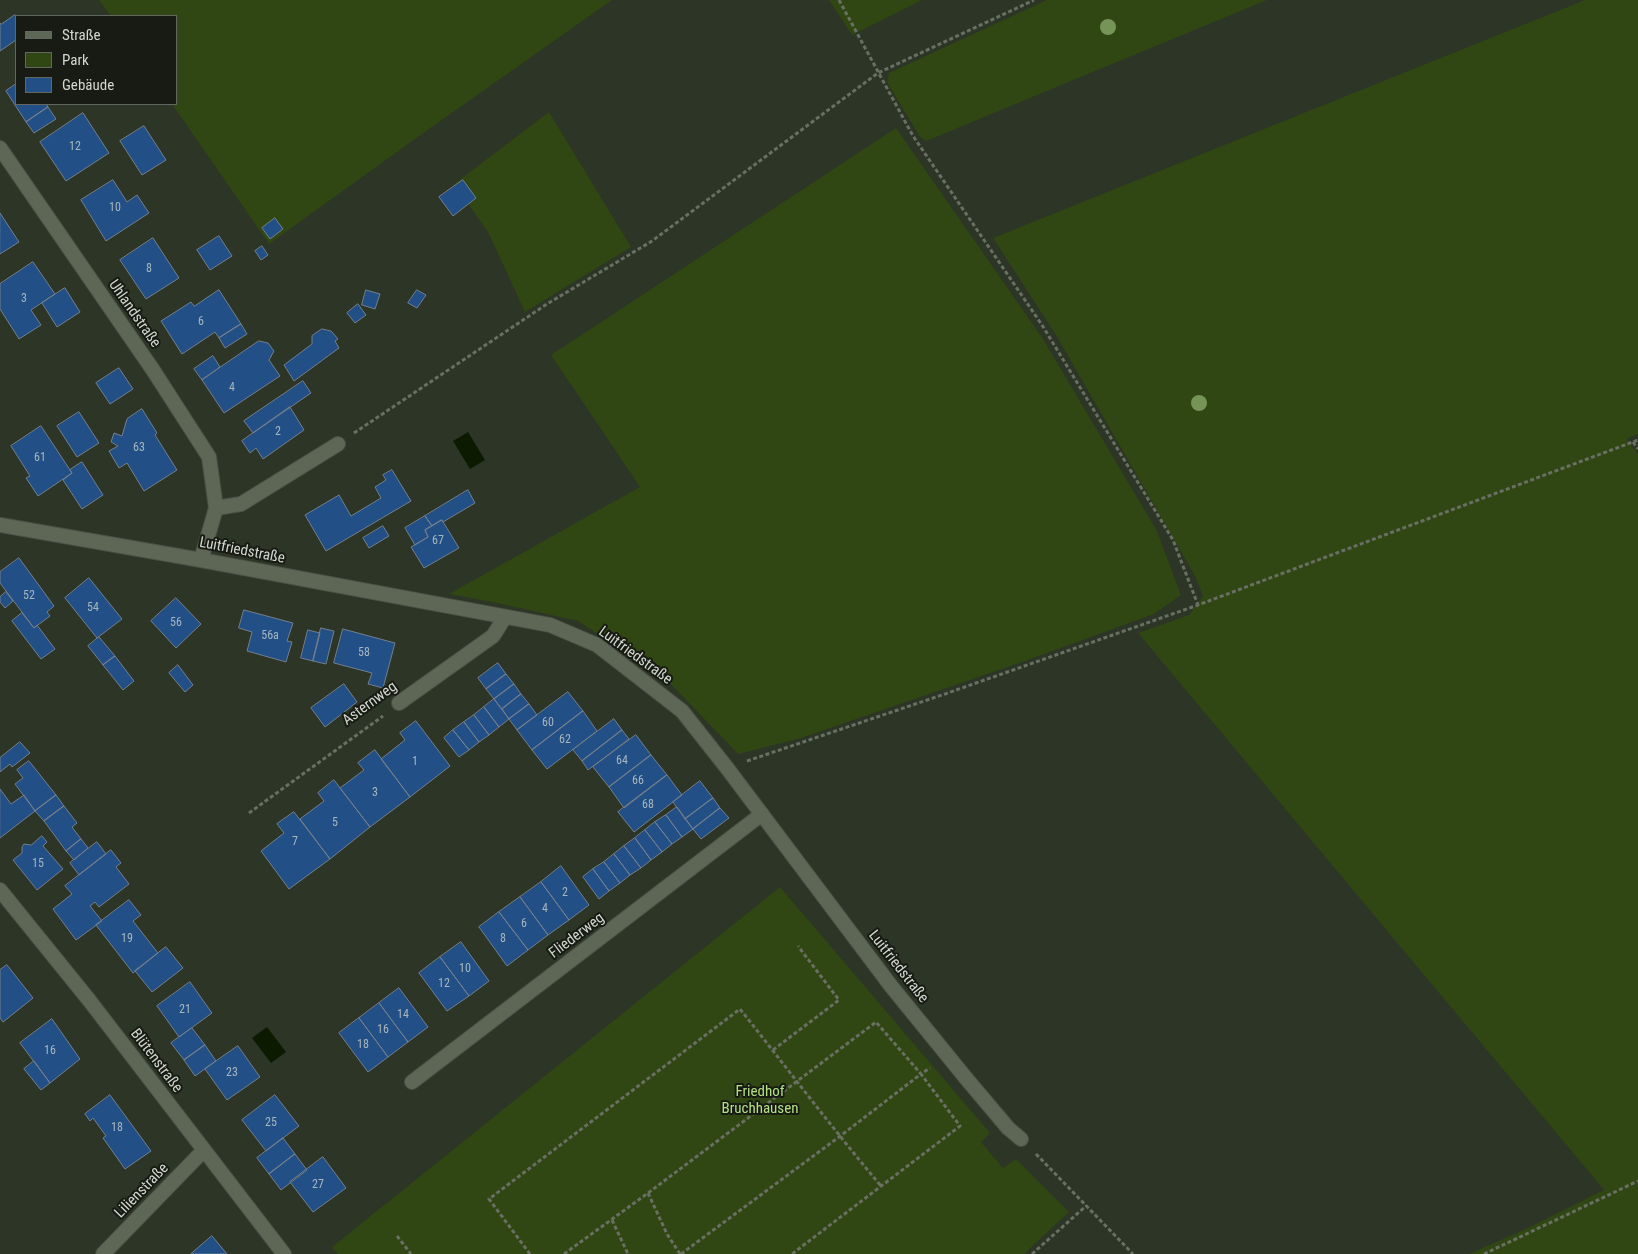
<!DOCTYPE html>
<html>
<head>
<meta charset="utf-8">
<style>
  body { margin:0 }
  #map { position:relative; width:1638px; height:1254px; overflow:hidden; background:#2d3526; font-family:"Roboto Condensed",sans-serif }
  canvas { display:block }
  .legend { position:absolute; left:15px; top:15px; width:162px; height:90px; box-sizing:border-box; background:#181b14; border:1px solid #63675f; margin:0; padding:6px 9px; list-style:none; font-size:15px; color:#d3d8cf }
  .legend li { display:flex; align-items:center; gap:10px; height:25px }
  .legend b { width:25px; border:1px solid #63675f }
</style>
</head>
<body>
<div id="map">
<canvas width="1638" height="1254"></canvas>
<ul class="legend">
<li><b style="height:6px;background:#5e6656"></b>Straße</li>
<li><b style="height:14px;background:#304613"></b>Park</li>
<li><b style="height:14px;background:#225086"></b>Gebäude</li>
</ul>
</div>
<script>
const c = document.querySelector('canvas').getContext('2d');
c.lineJoin = 'round';
function fillPath(path, color) { c.fillStyle = color; c.fill(path, 'evenodd'); }
function trace(path, color, width, dash) { c.strokeStyle = color; c.lineWidth = width; c.lineCap = dash ? 'butt' : 'round'; c.setLineDash(dash || []); c.stroke(path); }
function write(font, color, halo, rows, align = 'center') {
  c.font = font + ' "Roboto Condensed",sans-serif'; c.lineWidth = 4; c.setLineDash([]); c.textBaseline = 'middle'; c.strokeStyle = halo; c.fillStyle = color; for (const [text, x, y, turn = 0] of rows) {
    c.save(); c.translate(x, y); c.rotate((+turn || 0) * Math.PI / 180); c.textAlign = isNaN(turn) ? turn : align; if (halo) c.strokeText(text, 0, 0); c.fillText(text, 0, 0); c.restore();
  }
}
fillPath(new Path2D(`
  M99 0H612L429 129 269 244 172 104H176V16H111Z
  M829 0H922L852 35Z
  M1047 0H1267L926 141 920 137 887 82 889 73Z
  M1585 0H1638V434L1627 439 1638 455V1254H1469L1526 1229 1604 1190 1138 633 1189 615 1203 596 1195 576 1056 335 993 238Z
  M549 112 631 247 525 312 488 232 454 184Z
  M896 128 1043 339 1157 531 1181 595 1154 614 1025 661 801 738 738 754 666 679 578 621 497 603 449 594 640 487 551 355Z
  M780 887 990 1133 981 1142 1003 1168 1016 1159 1069 1212 1024 1254H338L332 1247Z`), '#304613');
fillPath(new Path2D(`
  M468 432 485 460 470 469 453 441Z
  M267 1027 286 1052 271 1063 252 1038Z`), '#0c1b00');
const building = new Path2D(`
  M15 15 16 17V40L0 51V23L1 24Z
  M16 84V104H48L47 105 48 107 26 122 6 91Z
  M48 107 56 119 34 133 26 122Z
  M83 113 109 153 66 181 40 142Z
  M144 126 166 160 142 175 120 141Z
  M113 180 127 202 137 195 149 213 106 241 81 200Z
  M463 180 476 198 453 216 439 197Z
  M0 213 19 242 0 254Z
  M275 218 283 229 270 239 262 228Z
  M219 236 232 256 210 270 197 250Z
  M153 238 179 278 146 299 120 260Z
  M262 246 268 255 261 260 255 251Z
  M33 262 55 294 31 310 41 325 19 339 0 309V284Z
  M65 288 80 312 57 327 42 303Z
  M219 290 241 324 219 338 215 332 182 354 161 321 191 302 194 306Z
  M366 290 380 294 375 309 362 305Z
  M417 290 426 295 417 308 408 303Z
  M358 304 366 315 355 323 347 313Z
  M241 324 247 334 225 348 219 338Z
  M322 329 331 331 338 339 335 341 339 348 294 381 284 365 312 344V336Z
  M259 341 268 343 274 351 269 360 280 376 224 413 202 380Z
  M213 356 220 367 202 380 194 369Z
  M119 368 133 389 110 404 96 383Z
  M303 381 311 393 253 433 244 421Z
  M290 407 304 430 263 459 256 448 250 453 242 441Z
  M142 409 157 433 155 435 177 470 144 491 127 463 119 468 109 451 118 446 111 442 114 433 122 436 127 419Z
  M79 412 99 443 77 457 57 426Z
  M41 426 72 473 38 496 26 478 30 476 11 446Z
  M82 462 103 495 82 509 63 480 72 473 70 470Z
  M392 470 411 501 326 551 305 515 339 495 351 516 381 498 375 487 386 480 383 475Z
  M468 490 475 503 443 522 442 520 432 526 425 516Z
  M425 516 432 526 425 530 428 537 415 545 405 528Z
  M442 520 459 548 424 568 411 547 428 537 425 530Z
  M383 526 389 536 369 548 363 538Z
  M19 558 54 606 47 612 50 616 34 628 0 583V572Z
  M89 578 122 619 97 638 65 598Z
  M6 592 13 601 5 608 0 602V597Z
  M176 598 201 624 176 648 151 621Z
  M244 610 293 623 287 641 292 642 286 662 247 651 252 632 239 628Z
  M22 613 34 628 37 625 55 649 41 659 12 621Z
  M321 628 334 631 326 664 313 661Z
  M343 629 395 643 383 688 368 684 372 673 334 663Z
  M308 630 320 633 313 661 301 658Z
  M99 637 115 656 103 665 88 646Z
  M115 656 134 681 123 690 103 665Z
  M498 663 506 674 486 689 478 678Z
  M178 665 193 685 185 692 169 673Z
  M506 674 514 684 494 699 486 689Z
  M344 684 357 702 325 727 311 708Z
  M514 684 521 694 502 709 494 699Z
  M568 692 583 711 532 750 517 730Z
  M521 694 529 704 509 719 502 709Z
  M494 699 509 719 499 727 484 707Z
  M529 704 537 715 517 730 509 719Z
  M484 707 499 727 489 735 474 715Z
  M583 711 597 731 547 769 532 750Z
  M474 715 489 735 479 742 464 722Z
  M614 719 622 730 582 761 573 750Z
  M416 721 450 766 410 797 381 759 405 740 400 733Z
  M464 722 479 742 469 750 453 730Z
  M453 730 469 750 459 757 444 738Z
  M622 730 629 739 588 770 582 761Z
  M636 735 651 755 609 787 593 767Z
  M20 742 30 753 12 767 10 764 0 772V758Z
  M375 750 410 797 370 827 340 788 364 770 358 763Z
  M651 755 667 775 624 808 609 787Z
  M29 761 56 795 35 811 15 784 23 778 17 770Z
  M667 775 682 795 634 832 618 812Z
  M334 780 370 827 330 859 300 819 324 801 318 793Z
  M700 781 713 798 685 819 673 802Z
  M0 789 11 804 24 795 35 811 0 838Z
  M56 795 64 806 44 821 35 811Z
  M713 798 720 808 693 829 685 819Z
  M64 806 77 823 72 827 81 839 66 851 44 821Z
  M677 807 693 829 682 837 666 815Z
  M720 808 729 818 701 839 693 829Z
  M294 812 330 859 289 889 261 851 284 833 277 824Z
  M666 815 682 837 672 844 655 822Z
  M655 822 672 844 662 852 645 830Z
  M645 830 662 852 651 860 635 838Z
  M42 836 47 842 43 846 63 869 37 890 13 860 22 853V847L24 844 31 845Z
  M635 838 651 860 641 868 624 846Z
  M81 839 88 848 74 860 66 851Z
  M97 842 106 854 79 875 70 863Z
  M624 846 641 868 630 875 614 854Z
  M111 850 121 863 116 867 129 884 99 907 95 902 90 906 102 921 76 940 53 909 72 894 65 886Z
  M614 854 630 875 620 883 604 862Z
  M604 862 620 883 609 891 593 869Z
  M561 866 589 905 569 920 541 882Z
  M593 869 609 891 599 899 583 877Z
  M541 882 569 920 548 935 520 897Z
  M520 897 548 935 528 950 499 912Z
  M129 900 141 915 133 921 158 953 133 973 96 925Z
  M499 912 528 950 507 966 479 927Z
  M461 942 489 981 469 996 440 957Z
  M166 947 183 968 152 992 135 971Z
  M440 957 469 996 447 1011 419 973Z
  M7 965 33 998 3 1022 0 1018V970Z
  M190 982 212 1013 179 1037 157 1006Z
  M399 988 428 1027 408 1042 379 1003Z
  M379 1003 408 1042 388 1057 359 1018Z
  M359 1018 388 1057 368 1072 339 1033Z
  M52 1019 80 1059 50 1083 20 1043Z
  M192 1028 205 1045 184 1060 171 1043Z
  M205 1045 216 1061 195 1076 184 1060Z
  M238 1046 260 1077 227 1100 205 1069Z
  M34 1061 50 1083 41 1090 24 1069Z
  M110 1095 151 1151 125 1169 103 1138 106 1136 93 1118 90 1121 85 1114Z
  M275 1095 299 1126 266 1151 242 1120Z
  M283 1138 295 1154 269 1174 257 1158Z
  M295 1154 307 1170 281 1190 269 1174Z
  M323 1157 346 1188 313 1212 290 1182Z
  M212 1236 227 1254H191Z`);
fillPath(building, '#225086');
trace(building, '#737f8e', 1);
const service = new Path2D(`
  M399 703 493 636 505 617`);
const minor = new Path2D(`
  M0 148 153 370 209 457 216 508 201 560
  M216 508 241 504 338 444
  M0 525 201 560 550 625 597 645 682 711 727 768 891 986 965 1077 1008 1128 1021 1139
  M0 890 89 1000 284 1254
  M412 1082 762 814
  M103 1254 204 1150`);
trace(service, '#4b5145', 16);
trace(minor, '#4b5145', 16);
trace(new Path2D(`
  M839 0 913 136 1042 325 1173 540 1198 605
  M354 433 547 304 652 241 878 73 1034 0
  M1633 442 1638 449
  M747 761 942 695 1198 605 1638 440
  M249 813 383 716
  M773 1050 839 1000 798 946
  M1036 1154 1133 1254
  M648 1193 667 1234 680 1254
  M612 1220 628 1254
  M397 1236 411 1254
  M530 1254 489 1199 740 1009C787 1068 832 1128 881 1186
  M564 1254 648 1193 876 1022 921 1074 930 1068
  M681 1254 839 1137 921 1074 960 1126 792 1254
  M1032 1254 1086 1206
  M1484 1254 1638 1181`), '#697063', 3, [4, 2.5]);
trace(service, '#5e6656', 14);
trace(minor, '#5e6656', 14);
c.fillStyle = '#779458';
for (const [x, y] of [
  [1108,27],
  [1199,403]
]) { c.beginPath(); c.arc(x, y, 8, 0, 2 * Math.PI); c.fill(); }
write('12px', '#a7b6bd', null, [
  ["12",75,147],
  ["10",115,208],
  ["8",149,269],
  ["3",24,299],
  ["6",201,322],
  ["4",232,388],
  ["2",278,432],
  ["63",139,448],
  ["61",40,458],
  ["67",438,541],
  ["52",29,596],
  ["54",93,608],
  ["56",176,623],
  ["56a",270,636],
  ["58",364,653],
  ["60",548,723],
  ["62",565,740],
  ["64",622,761],
  ["1",415,762],
  ["66",638,781],
  ["3",375,793],
  ["68",648,805],
  ["5",335,823],
  ["7",295,842],
  ["15",38,864],
  ["2",565,893],
  ["4",545,909],
  ["6",524,924],
  ["19",127,939],
  ["8",503,939],
  ["10",465,969],
  ["12",444,984],
  ["21",185,1010],
  ["14",403,1015],
  ["16",383,1030],
  ["18",363,1045],
  ["16",50,1051],
  ["23",232,1073],
  ["25",271,1123],
  ["18",117,1128],
  ["27",318,1185]
]);
write('15px', '#d3d8cf', '#181b14', [
  ["Uhlandstraße",134,314,55],
  ["Luitfriedstraße",242,551,11],
  ["Luitfriedstraße",635,656,36],
  ["Asternweg",370,704,-36],
  ["Fliederweg",577,936,-37],
  ["Luitfriedstraße",898,967,52],
  ["Blütenstraße",156,1061,53],
  ["Lilienstraße",142,1191,-46]
]);
write('15px', '#b3e181', '#181b14', [
  ["Friedhof",760,1092],
  ["Bruchhausen",760,1109]
]);
</script>
</body>
</html>
